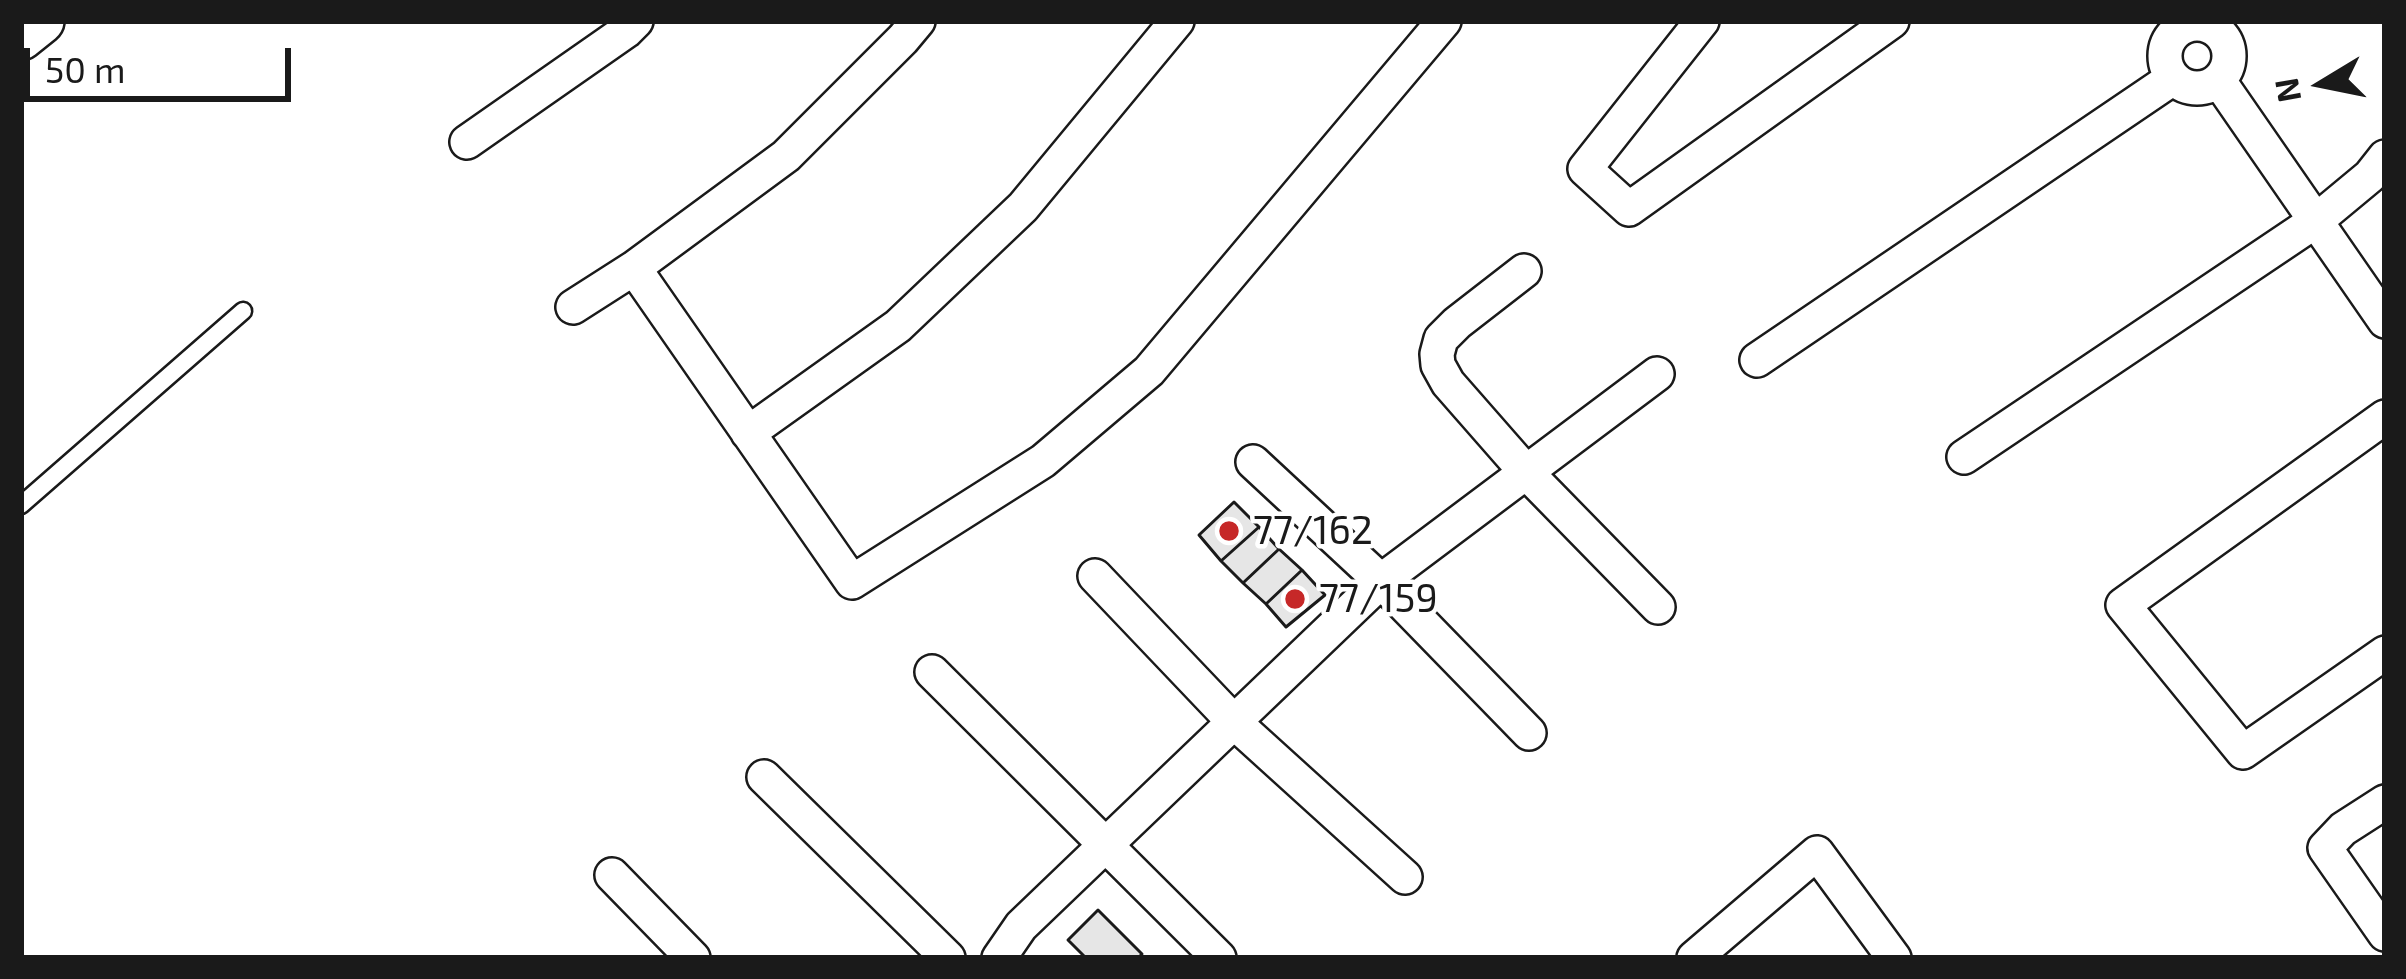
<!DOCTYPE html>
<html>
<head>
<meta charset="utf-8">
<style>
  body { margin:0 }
  #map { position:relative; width:2406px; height:979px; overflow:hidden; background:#fff; font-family:"Exo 2",sans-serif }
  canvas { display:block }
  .frame { position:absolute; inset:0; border:24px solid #1a1a1a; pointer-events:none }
  .north { position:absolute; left:2262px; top:24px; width:120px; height:120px; -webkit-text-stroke:9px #fff; paint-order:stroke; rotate:260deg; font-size:33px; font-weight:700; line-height:48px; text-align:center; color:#1a1a1a }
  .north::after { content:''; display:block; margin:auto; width:42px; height:54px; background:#1a1a1a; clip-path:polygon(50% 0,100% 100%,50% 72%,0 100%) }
  .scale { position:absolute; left:24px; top:48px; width:267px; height:54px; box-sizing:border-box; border:6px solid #1a1a1a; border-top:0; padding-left:15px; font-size:36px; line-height:42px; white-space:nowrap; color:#1a1a1a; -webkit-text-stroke:9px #fff; paint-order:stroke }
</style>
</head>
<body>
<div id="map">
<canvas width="2406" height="979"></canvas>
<div class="frame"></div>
<div class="north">N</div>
<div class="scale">50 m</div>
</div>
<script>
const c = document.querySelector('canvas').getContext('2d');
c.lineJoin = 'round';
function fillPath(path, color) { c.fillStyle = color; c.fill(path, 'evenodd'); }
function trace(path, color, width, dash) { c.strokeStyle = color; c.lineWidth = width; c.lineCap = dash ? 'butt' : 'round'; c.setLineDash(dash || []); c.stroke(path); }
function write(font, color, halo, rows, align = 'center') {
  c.font = font + ' "Exo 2",sans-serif'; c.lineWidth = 9; c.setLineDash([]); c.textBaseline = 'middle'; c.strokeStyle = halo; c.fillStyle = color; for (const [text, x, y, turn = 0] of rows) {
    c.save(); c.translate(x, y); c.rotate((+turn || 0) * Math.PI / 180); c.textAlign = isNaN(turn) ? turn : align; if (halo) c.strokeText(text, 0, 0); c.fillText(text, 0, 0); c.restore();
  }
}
const building = new Path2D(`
  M1234 502 1259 527 1221 561 1199 535Z
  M1259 527 1279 549 1243 583 1221 561Z
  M1279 549 1302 570 1266 604 1243 583Z
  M1302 570 1325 595 1286 627 1266 604Z
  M1098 910 1142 954 1138 958H1086L1068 940Z`);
fillPath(building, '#e6e6e6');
trace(building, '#1a1a1a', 3);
const lane = new Path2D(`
  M21 505 243 311`);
const street = new Path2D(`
  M1702 21 1585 169 1629 209 1892 21
  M2165 56a32 32 0 1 1 64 0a32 32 0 1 1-64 0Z
  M2219 81 2385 321
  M467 142 626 31 636 21
  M634 268 852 582 1043 461 1149 371 1444 21
  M1524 271 1457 323 1441 339 1437 354 1438 365 1448 383 1526 472 1658 607
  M573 307 634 268 786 156 903 39 918 21
  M1757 360 2173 78
  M2385 417 2123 605 2243 752 2385 653
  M748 433 898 326 1023 207 1177 21
  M1964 457 2317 220 2370 176 2385 157
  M1253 462 1381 581 1529 733
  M1095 576 1234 722 1405 877
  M932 672 1219 958
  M764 777 948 958
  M2385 802 2343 829 2325 848 2385 934
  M612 875 693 958
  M999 958 1021 926 1381 581 1657 374
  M1694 958 1817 853 1894 958`);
const secondary = new Path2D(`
  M21 37 41 21`);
trace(lane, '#1a1a1a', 21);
trace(street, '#1a1a1a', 38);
trace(secondary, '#1a1a1a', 50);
trace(lane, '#fff', 16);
trace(street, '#fff', 33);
trace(secondary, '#fff', 45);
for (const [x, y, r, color] of [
  [1229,531,12,"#c62828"],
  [1295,599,12,"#c62828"]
]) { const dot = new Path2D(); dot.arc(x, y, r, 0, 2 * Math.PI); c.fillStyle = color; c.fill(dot); trace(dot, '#fff', 4.5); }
write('39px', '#1a1a1a', '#fff', [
  ["77/162",1253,531],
  ["77/159",1319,599]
], 'left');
</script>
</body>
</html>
